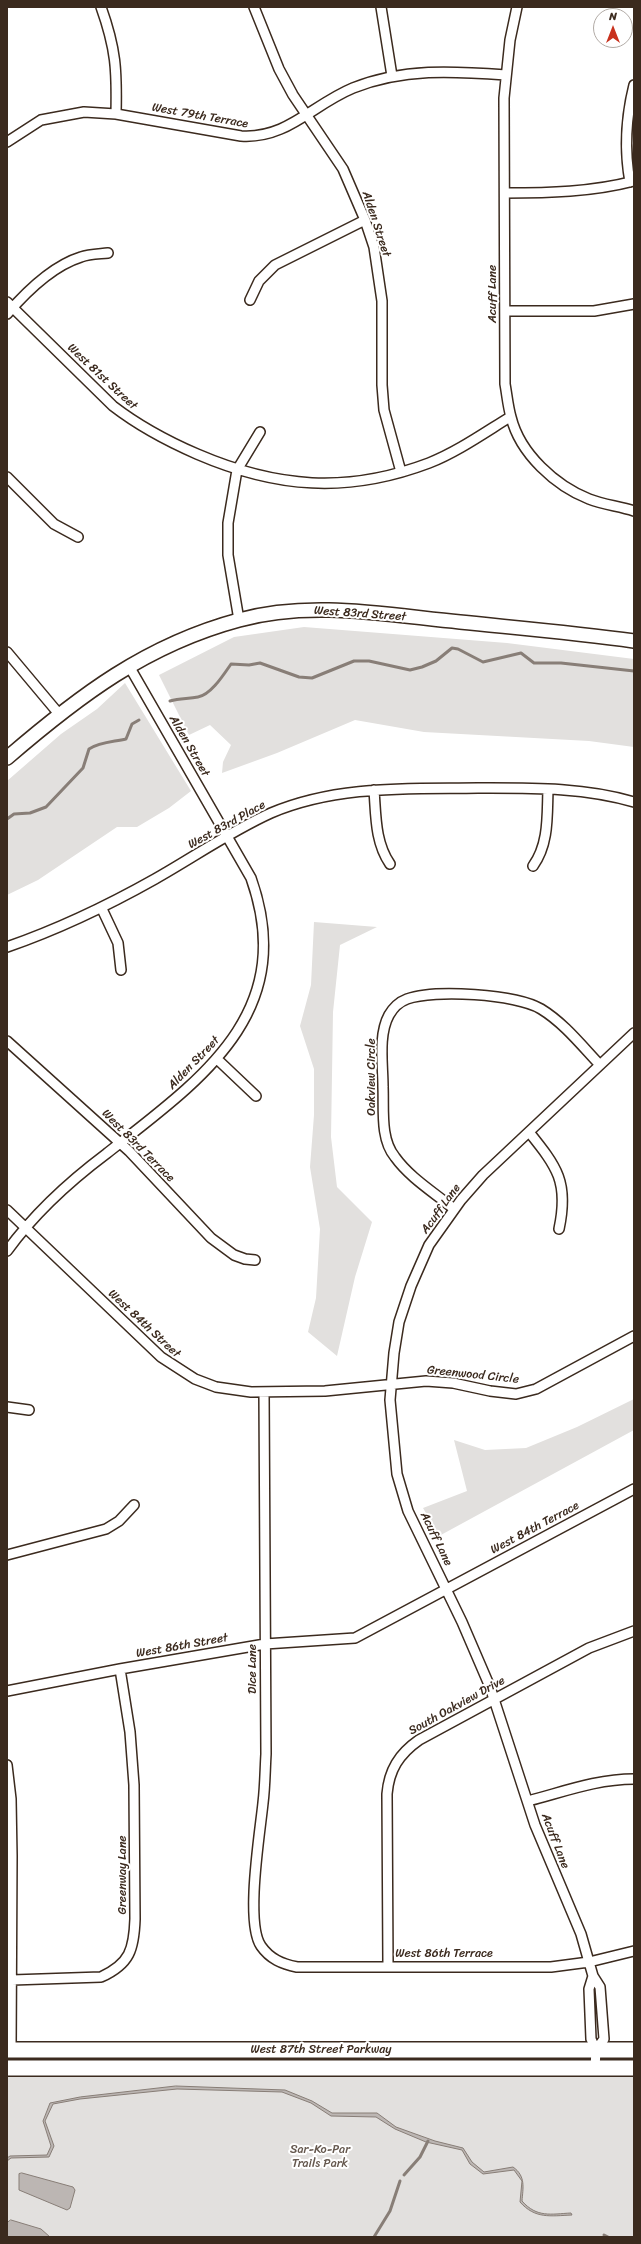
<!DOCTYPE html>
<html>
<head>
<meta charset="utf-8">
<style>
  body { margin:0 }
  #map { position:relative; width:641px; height:2244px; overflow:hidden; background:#fff; font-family:Sriracha,sans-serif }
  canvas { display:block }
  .frame { position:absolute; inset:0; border:8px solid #3b2a1e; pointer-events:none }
  .north { position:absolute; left:593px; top:8px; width:40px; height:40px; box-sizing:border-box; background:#fff; border:1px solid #b1aaa5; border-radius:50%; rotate:0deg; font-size:11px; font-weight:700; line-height:16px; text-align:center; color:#3b2a1e }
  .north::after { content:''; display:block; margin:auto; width:14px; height:18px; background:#c8321e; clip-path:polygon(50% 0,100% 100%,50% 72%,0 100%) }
</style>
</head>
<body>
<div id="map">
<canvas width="641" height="2244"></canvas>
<div class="frame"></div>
<div class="north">N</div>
</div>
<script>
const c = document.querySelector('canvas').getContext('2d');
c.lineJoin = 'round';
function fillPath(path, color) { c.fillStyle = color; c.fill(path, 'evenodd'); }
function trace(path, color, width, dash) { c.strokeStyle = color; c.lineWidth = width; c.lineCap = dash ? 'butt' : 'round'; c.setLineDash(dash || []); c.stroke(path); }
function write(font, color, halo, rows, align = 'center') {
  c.font = font + ' Sriracha,sans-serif'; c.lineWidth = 4; c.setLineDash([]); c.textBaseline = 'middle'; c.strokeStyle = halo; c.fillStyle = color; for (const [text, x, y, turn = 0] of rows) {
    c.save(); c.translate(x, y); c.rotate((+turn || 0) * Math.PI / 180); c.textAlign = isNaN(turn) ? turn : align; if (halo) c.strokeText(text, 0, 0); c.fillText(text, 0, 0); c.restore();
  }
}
fillPath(new Path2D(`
  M304 627 507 643 634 659V747L589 741 424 732 355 720 277 753 222 773 223 762 231 745 210 725 189 735 159 675 234 637Z
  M125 683 191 791 169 808 137 827H117L38 880 7 895V781L61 734 97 709Z
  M314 922 377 927 340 945 333 1012 331 1137 337 1187 372 1222 355 1277 337 1356 308 1332 316 1298 320 1229 310 1167 314 1115V1069L300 1026 311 985Z
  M634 1399V1430L439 1536 423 1508 467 1491 454 1440 485 1450 526 1448 577 1427Z
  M47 2058H439L440 2059 421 2062 23 2061Z
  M7 2076H634V2237H7Z`), '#e2e0de');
const water = new Path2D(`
  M176 2086 285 2090 312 2101 332 2113H377L396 2127 435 2141 463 2148 472 2162 484 2172 513 2167C526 2176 523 2188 522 2201 537 2218 551 2214 571 2213L572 2215C550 2216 535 2219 520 2202L522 2181 514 2170 483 2174 470 2164 462 2150 426 2142 395 2129 376 2117 331 2116 311 2103 282 2092 177 2089 80 2099 53 2104 45 2121 54 2146 49 2157 11 2158 7 2161V2158L10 2156 47 2155 51 2146 43 2121 50 2103 80 2097Z
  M22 2173 73 2187 75 2190 70 2208 67 2210 19 2190V2174Z
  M11 2220 41 2229 50 2237H7V2223Z`);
fillPath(water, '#bcb6b3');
trace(water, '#887e77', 1);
trace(new Path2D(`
  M170 701C180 698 188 699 198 697 211 695 224 674 231 664L249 665 260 663 299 677 312 678 354 661H369L410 670 422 667 436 661 452 648 458 649 483 662 521 653 534 663H561L634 671
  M7 819 14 814 30 813 46 807 83 768 89 749C100 742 113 742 126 739L132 724 139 720
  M404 2175 420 2157 428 2141
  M604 2235 608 2237
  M374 2237 390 2211 400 2181`), '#887e77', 3);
const street = new Path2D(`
  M101 7C116 49 117 70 116 114
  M254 7 279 69 293 95 343 169 365 220 374 247 382 301V385L384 410 401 472
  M381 7 392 76
  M517 7 510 40 504 98 505 384C507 395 508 407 511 417 520 454 556 486 589 499 604 505 619 506 634 511
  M7 142 41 120 84 112 116 114 241 136C287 139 312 105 353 88 403 68 453 71 506 75
  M630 182C624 149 626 117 634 85
  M506 193C548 193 592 192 634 181
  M250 300 259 281 275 265 365 220
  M7 302 113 406C139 426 167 441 197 454 276 488 347 494 429 463 457 452 484 433 510 417
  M505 311H594L634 304
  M7 314C26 292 52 266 81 257 89 254 99 254 108 253
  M7 477 54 524 78 537
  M239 620 228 555V523L237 470 260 432
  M7 652 59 714
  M374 790C376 816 375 842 390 864
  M533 866C549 844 547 816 548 790
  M102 909 118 943 121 970
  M7 947C59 929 107 906 155 879 194 857 231 831 271 813 337 785 408 789 478 788 530 788 584 787 634 802
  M7 1041 129 1151 211 1238 234 1255 245 1259 255 1260
  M217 1059 256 1096
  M529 1132C557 1167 569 1182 559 1229
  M454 1209C435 1193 410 1178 395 1157 380 1139 384 1109 383 1087 383 1065 378 1035 389 1015 393 1008 399 1002 407 999 434 989 516 994 541 1009 564 1023 582 1046 600 1065
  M7 1210 161 1357 195 1379 216 1387 251 1392 325 1391 426 1381 453 1383 490 1391 516 1394 536 1389 634 1336
  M7 1251C34 1214 70 1181 106 1154 200 1080 299 1014 251 878L129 666
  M264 1392 266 1754C265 1771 265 1787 263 1803 260 1833 245 1923 261 1946 270 1959 282 1964 297 1967H551L589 1962 634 1951
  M7 1407 29 1410
  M7 1555 106 1529 119 1521 134 1505
  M7 1691 120 1669 265 1644 355 1638 634 1489
  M7 1765 11 1799 12 1856 11 2050
  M528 1801C563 1792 597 1779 634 1779
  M388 1966 387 1794C389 1770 399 1754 419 1740L589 1648 634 1631
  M593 1976 589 1989 591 2039 596 2050 595 2068
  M12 1980 101 1977C130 1964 134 1949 135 1919L134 1785 130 1732 120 1669
  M596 2050 604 2039 600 1987 593 1976 581 1934 535 1825 490 1687 462 1622 408 1511 397 1474 390 1400 394 1353 399 1322 411 1286 429 1245 461 1200 483 1175 634 1033`);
const secondary = new Path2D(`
  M7 758C79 696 146 645 239 620 311 600 387 615 460 622 518 628 576 633 634 641`);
const primary = new Path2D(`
  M7 2050H634
  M7 2068H634`);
trace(street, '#3b2a1e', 12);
trace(secondary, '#3b2a1e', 16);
trace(primary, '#3b2a1e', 18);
trace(street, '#fff', 9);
trace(secondary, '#fff', 13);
trace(primary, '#fff', 15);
write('12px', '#3b2a1e', '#fff', [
  ["West 79th Terrace",200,116,10],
  ["Alden Street",376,224,72],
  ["Acuff Lane",493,294,-90],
  ["West 81st Street",102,377,43],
  ["West 83rd Street",360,614,4],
  ["Alden Street",189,746,60],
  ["West 83rd Place",227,825,-29],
  ["Alden Street",194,1063,-46],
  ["Oakview Circle",372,1077,-90],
  ["West 83rd Terrace",138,1146,45],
  ["Acuff Lane",441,1209,-54],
  ["West 84th Street",144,1324,43],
  ["Greenwood Circle",473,1375,6],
  ["West 84th Terrace",535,1528,-28],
  ["Acuff Lane",436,1539,64],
  ["West 86th Street",182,1646,-10],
  ["Dice Lane",253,1669,-90],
  ["South Oakview Drive",457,1706,-29],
  ["Acuff Lane",555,1841,69],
  ["Greenway Lane",123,1875,-90],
  ["West 86th Terrace",444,1954],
  ["West 87th Street Parkway",321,2050]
]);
write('12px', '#65584e', '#fff', [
  ["Sar-Ko-Par",320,2150],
  ["Trails Park",320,2164]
]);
</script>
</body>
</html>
